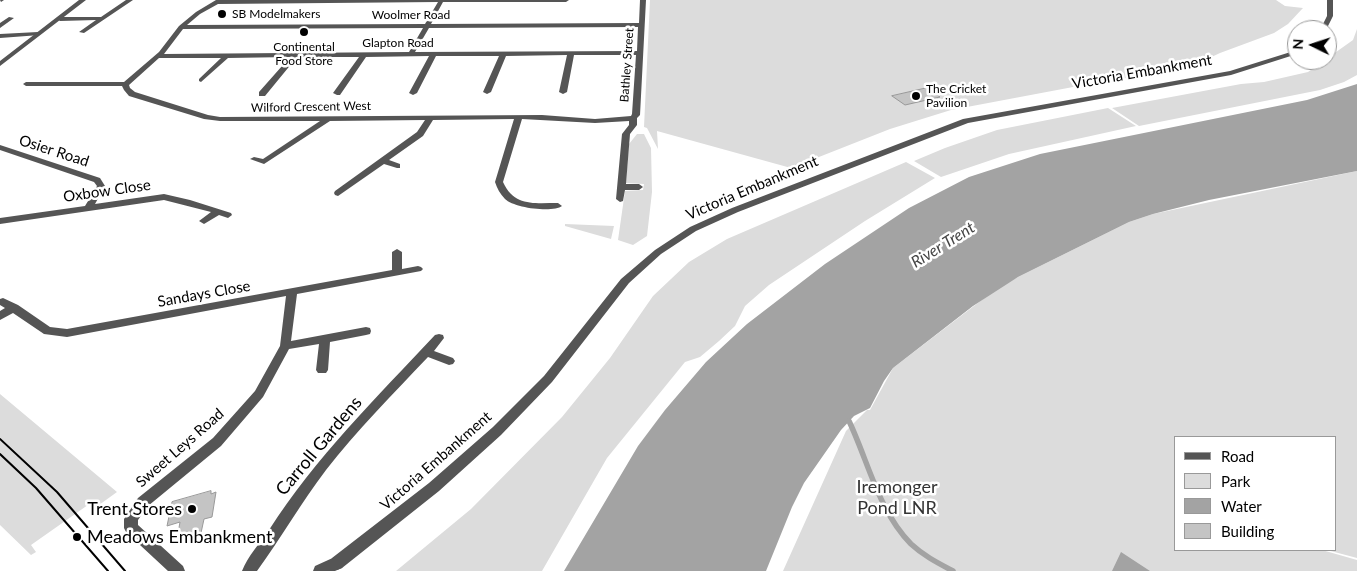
<!DOCTYPE html>
<html>
<head>
<meta charset="utf-8">
<style>
  body { margin:0 }
  #map { position:relative; width:1357px; height:571px; overflow:hidden; background:#fff; font-family:Lato,sans-serif }
  canvas { display:block }
  .legend { position:absolute; left:1174px; top:436px; width:162px; height:115px; box-sizing:border-box; background:#fff; border:1px solid #999; margin:0; padding:6px 9px; list-style:none; font-size:15px; color:#000 }
  .legend li { display:flex; align-items:center; gap:10px; height:25px }
  .legend b { width:25px; border:1px solid #999 }
  .north { position:absolute; left:1287px; top:20px; width:50px; height:50px; box-sizing:border-box; background:#fff; border:1px solid #999; border-radius:50%; rotate:274deg; font-size:14px; font-weight:700; line-height:20px; text-align:center; color:#000 }
  .north::after { content:''; display:block; margin:auto; width:18px; height:22px; background:#000; clip-path:polygon(50% 0,100% 100%,50% 72%,0 100%) }
</style>
</head>
<body>
<div id="map">
<canvas width="1357" height="571"></canvas>
<ul class="legend">
<li><b style="height:6px;background:#555"></b>Road</li>
<li><b style="height:14px;background:#dcdcdc"></b>Park</li>
<li><b style="height:14px;background:#a3a3a3"></b>Water</li>
<li><b style="height:14px;background:#c4c4c4"></b>Building</li>
</ul>
<div class="north">N</div>
</div>
<script>
const c = document.querySelector('canvas').getContext('2d');
c.lineJoin = 'round';
function fillPath(path, color) { c.fillStyle = color; c.fill(path, 'evenodd'); }
function trace(path, color, width, dash) { c.strokeStyle = color; c.lineWidth = width; c.lineCap = dash ? 'butt' : 'round'; c.setLineDash(dash || []); c.stroke(path); }
function write(font, color, halo, rows, align = 'center') {
  c.font = font + ' Lato,sans-serif'; c.lineWidth = 5; c.setLineDash([]); c.textBaseline = 'middle'; c.strokeStyle = halo; c.fillStyle = color; for (const [text, x, y, turn = 0] of rows) {
    c.save(); c.translate(x, y); c.rotate((+turn || 0) * Math.PI / 180); c.textAlign = isNaN(turn) ? turn : align; if (halo) c.strokeText(text, 0, 0); c.fillText(text, 0, 0); c.restore();
  }
}
fillPath(new Path2D(`
  M650 0H1276L1285 6 1303 8 1288 24 1274 33 1220 53 1188 68 1089 84 951 110 890 129 791 168 657 131 658 149 647 128 644 127Z
  M1357 29V75L1344 82 1320 90 1139 126 1112 108 1241 84 1264 82 1308 72 1353 40Z
  M1108 108 1136 126 1009 154 941 177 914 161 945 148 997 130Z
  M637 134H644L651 148 652 192 647 236 633 245 618 240 625 191 643 190 644 184 626 183 629 144Z
  M906 162 935 178 865 221 769 285 745 306 735 326 719 341 700 357 685 362 607 458 542 571H396L471 509 562 417 610 358 653 296 689 262 727 239Z
  M1357 171V558L1327 550H1336V437H1176V550H1322L1357 560V571H783L846 431 867 410H870L893 368 1000 286 1129 222 1153 214Z
  M565 224 614 226 611 239 565 226Z
  M0 394 117 492 99 505 95 500 31 545 36 552 31 555 0 525Z`), '#dcdcdc');
fillPath(new Path2D(`
  M1357 84V171L1209 200 1153 214 1129 222 1018 277 973 306 893 368 884 381 870 408 854 416 841 430 804 483 792 507 766 571H564L638 446 665 410 706 362 747 324 825 264 909 208 969 177 1040 154 1307 100Z
  M1121 552 1150 571H1112Z`), '#a3a3a3');
trace(new Path2D(`
  M849 421C868 461 879 512 911 544 924 556 938 563 953 571`), '#a3a3a3', 5.5);
const building = new Path2D(`
  M927 88 940 97 905 105 892 96Z
  M211 491V494L216 492 212 517 204 519 201 533 177 539 180 522 167 526 172 502Z`);
fillPath(building, '#c4c4c4');
trace(building, '#999', 1);
fillPath(new Path2D(`
  M126 0H133L84 33 79 32 96 20 60 21 57 19 60 17H101Z
  M216 0H569L566 2H443L431 24 639 23 640 0H646L640 115 637 118V125L630 134 626 184H639L643 187 639 190H625L623 201 620 202 616 199 622 134 629 125V121L595 123 522 119 503 182C514 207 535 203 558 203L562 206C553 213 514 208 505 199 500 194 497 188 495 182L514 119 433 120 423 136 389 160 400 164V168H397L384 164 338 196 335 195 334 193 335 191 417 132 425 120 330 121 264 164 250 159 254 157 263 159 320 121H220L204 119 129 96 124 90 122 86H26L23 84 26 82H124L159 52 179 26 196 12ZM438 2 425 24 187 25 200 14 218 4ZM638 27 637 51 415 52 429 28ZM423 28 409 52 164 54 183 29ZM567 55 559 92 563 94 567 92 574 55H636L632 114 631 116 595 119 542 115 220 117 208 115 135 92 130 88 129 85 159 58H221L199 79V81L201 82 228 58 290 57 259 92V96H265L297 57H359L333 93 337 95H340L366 57 429 56 409 93 413 95 417 93 436 56H499L483 92 487 94 491 92 506 56Z
  M1327 0H1333V16L1326 30H1320L1327 16Z
  M9 17 14 18 0 28V23Z
  M38 32 40 33V35L0 38V34Z
  M1297 50V54L1231 75 968 123 738 212 696 231 661 254 629 283 552 382 501 435 439 491 342 568 337 570 332 568 330 563 332 558 429 483 493 427 544 376 621 279 655 250 690 227 732 208 963 119 1230 71Z
  M0 145 100 178 105 186 95 204 164 194 190 200 231 213 232 215 228 218 219 215 204 224 199 221 211 212 164 200 0 224V218L85 206 97 186 94 182 0 150Z
  M397 249 402 252V269L418 266 421 267 423 269 421 271 297 294 291 341 366 327 370 328 371 331 370 334 366 335 330 342 328 370 326 373H318L316 370 319 344 289 349 263 397 221 446 148 506 138 520V525L183 566 185 571H168L126 532 124 528V519L138 498 213 438 255 391 280 346 286 296 67 337 44 334 13 313 0 320V311L5 308 0 305V299L3 298 18 305 50 327 67 329 392 270V252Z
  M439 334 443 335 444 338 434 351 453 358 455 361 453 364 449 365 428 357C393 394 357 430 326 470 301 503 281 538 257 571H242C248 556 260 543 269 530 316 457 376 398 435 335Z`), '#555');
fillPath(new Path2D(`
  M0 0H4L1 2Z
  M79 0H86L0 66V61Z
  M337 556 342 558 344 563 342 568 335 571H313L315 566Z`), '#555');
trace(new Path2D(`
  M0 439 57 492 125 571
  M0 454 36 488 108 571`), '#000', 2);
for (const [x, y, r, color] of [
  [222,14,5,"#000"],
  [304,32,5,"#000"],
  [916,96,5,"#000"],
  [192,509,5,"#000"],
  [77,537,5,"#000"]
]) { const dot = new Path2D(); dot.arc(x, y, r, 0, 2 * Math.PI); c.fillStyle = color; c.fill(dot); trace(dot, '#fff', 2); }
write('12px', '#000', '#fff', [
  ["SB Modelmakers",232,14],
  ["Continental",304,47,"center"],
  ["Food Store",304,61,"center"],
  ["The Cricket",926,89],
  ["Pavilion",926,103]
], 'left');
write('12px', '#000', '#fff', [
  ["Woolmer Road",411,15],
  ["Glapton Road",398,43],
  ["Bathley Street",627,65,-86],
  ["Wilford Crescent West",311,107,-1]
]);
write('15px', '#000', '#fff', [
  ["Victoria Embankment",1142,72,-10],
  ["Osier Road",54,151,18],
  ["Victoria Embankment",752,188,-23],
  ["Oxbow Close",107,191,-8],
  ["Sandays Close",204,294,-10],
  ["Sweet Leys Road",180,448,-41],
  ["Victoria Embankment",436,461,-41]
]);
write('italic 16px', '#444', '#fff', [
  ["River Trent",943,245,-32]
]);
write('18px', '#000', '#fff', [
  ["Carroll Gardens",319,446,-50]
]);
write('18px', '#333', '#fff', [
  ["Iremonger",897,487],
  ["Pond LNR",897,508]
]);
write('18px', '#000', '#fff', [
  ["Trent Stores",182,509],
  ["Meadows Embankment",87,537,"left"]
], 'right');
</script>
</body>
</html>
